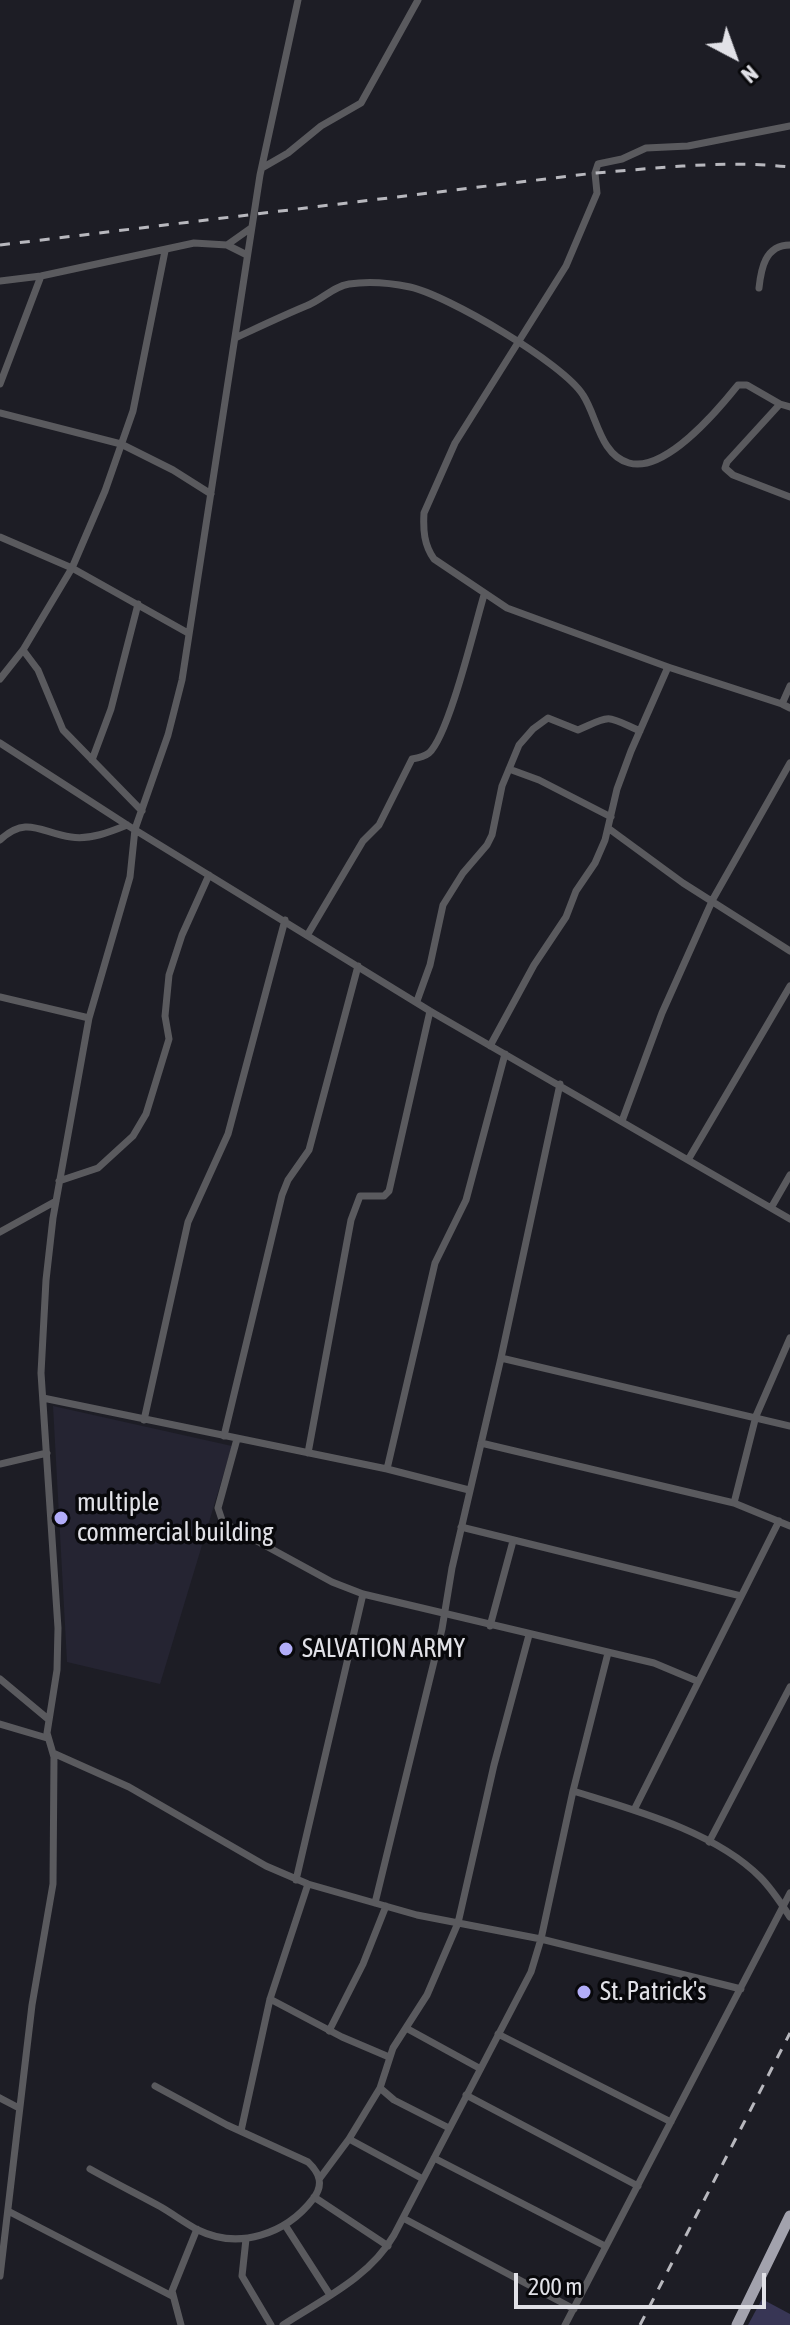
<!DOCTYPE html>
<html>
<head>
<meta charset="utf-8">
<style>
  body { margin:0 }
  #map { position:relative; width:790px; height:2325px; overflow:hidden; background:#1d1d25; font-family:"Asap Condensed",sans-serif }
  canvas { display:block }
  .north { position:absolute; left:694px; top:16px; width:80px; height:80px; -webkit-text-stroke:6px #08080b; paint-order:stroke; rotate:139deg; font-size:22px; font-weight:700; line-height:32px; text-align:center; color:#e1e1e7 }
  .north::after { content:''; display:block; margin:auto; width:28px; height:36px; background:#e1e1e7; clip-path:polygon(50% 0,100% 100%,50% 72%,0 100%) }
  .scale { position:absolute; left:514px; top:2273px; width:252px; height:36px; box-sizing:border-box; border:4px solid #e1e1e7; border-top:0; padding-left:10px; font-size:24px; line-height:28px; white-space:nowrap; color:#e1e1e7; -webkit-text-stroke:6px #08080b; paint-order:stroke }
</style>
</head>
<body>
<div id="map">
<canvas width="790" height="2325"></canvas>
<div class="north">N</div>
<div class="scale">200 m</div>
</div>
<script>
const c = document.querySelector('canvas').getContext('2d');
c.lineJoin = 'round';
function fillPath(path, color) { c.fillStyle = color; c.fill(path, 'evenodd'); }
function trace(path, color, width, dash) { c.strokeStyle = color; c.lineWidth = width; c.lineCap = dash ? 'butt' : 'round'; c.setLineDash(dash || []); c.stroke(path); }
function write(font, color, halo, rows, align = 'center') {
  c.font = font + ' "Asap Condensed",sans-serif'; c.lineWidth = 7; c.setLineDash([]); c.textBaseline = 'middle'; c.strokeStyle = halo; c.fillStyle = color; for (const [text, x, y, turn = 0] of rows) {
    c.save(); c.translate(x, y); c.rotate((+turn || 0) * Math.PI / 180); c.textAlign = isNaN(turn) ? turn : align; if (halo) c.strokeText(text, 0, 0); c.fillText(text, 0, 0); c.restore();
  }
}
fillPath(new Path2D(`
  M53 1406 232 1446 160 1684 67 1662Z`), '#252432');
fillPath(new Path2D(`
  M762 2299 790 2314V2325H748Z`), '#383655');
trace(new Path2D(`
  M262 168 288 153 321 126 361 103 418 0
  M227 245 251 228
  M0 281 41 276 194 243 227 245 247 255
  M759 288C761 269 765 245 790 245
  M235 338C259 327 282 316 306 306 322 300 332 287 349 284 368 281 391 283 410 287 447 295 563 363 583 395 597 416 600 455 629 463 665 473 718 410 738 385H747L780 404
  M0 384 41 276
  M790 407 780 404 727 462 725 468 733 475 790 497
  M0 413 121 444 173 470 211 494
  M0 537 72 568 188 633
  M23 650 38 670 63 730 142 811
  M0 679 23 650 72 568 105 491 133 411 165 251
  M790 686 782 704 790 708
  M782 704 668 667 507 608 434 559C424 545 423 530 424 513L455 443 566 266 597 193 595 173 598 164 622 159 646 148 688 146 790 126
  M0 743 127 825 430 1011 790 1219
  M92 760 111 709 138 604
  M509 769 539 780 611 817
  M608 828 683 883 790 951
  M0 840C27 815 41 833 71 837 90 840 110 832 127 825
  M308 934 363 841 379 825 412 759C418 758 424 757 429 753 449 735 475 625 484 595
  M0 997 89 1018
  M417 1001 430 965 443 905 463 873 487 845 492 835 502 786 519 745 533 729 548 718 578 730C613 715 604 715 640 731
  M490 1046 534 965 566 917 576 891 595 863 605 840 617 789 631 751 668 667
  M622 1121 662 1013 713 899 790 763
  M688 1160 790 986
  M59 1181 98 1168 133 1136 146 1114 169 1039 165 1016 169 975 182 935 209 875
  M771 1208 790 1175
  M0 1232 56 1201
  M501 1358 560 1084
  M43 1398 387 1469 469 1490
  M144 1420 188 1222 228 1134 285 920
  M224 1436 282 1195 288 1180 309 1150 358 966
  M237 1439 218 1508 222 1520 233 1528 332 1582 363 1594 654 1663 697 1681
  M481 1443 734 1503 790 1526
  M308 1453 351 1220 360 1196H384L389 1191 430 1011
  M0 1464 47 1453
  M387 1469 435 1263 466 1200 505 1054
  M734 1503 756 1416 790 1338
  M461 1527 741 1596
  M490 1626 513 1541
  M0 1679 48 1719
  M0 1724 47 1738
  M53 1753 129 1787 266 1866 308 1884 417 1915 541 1939 741 1989
  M573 1791C634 1810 714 1831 760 1877 772 1889 781 1903 790 1917
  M634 1810 779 1521
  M709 1842 790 1687
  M296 1880 363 1594
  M375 1903 442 1629 452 1568 501 1358 790 1426
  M270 1999 342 2037 389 2057
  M406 2028 479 2068
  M329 2031 363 1964 386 1906
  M498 2034 671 2122
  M466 2095 638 2186
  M0 2098 19 2108
  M449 2128 394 2100 380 2088 393 2048 427 1995 458 1923 494 1765 529 1635
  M241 2131 270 1999 308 1884
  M349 2139 423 2179
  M434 2158 605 2246
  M90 2169C113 2182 137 2194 161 2207 173 2214 185 2223 198 2230 239 2250 286 2234 313 2199 324 2185 320 2173 308 2162L227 2125 155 2086
  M320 2178 349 2139 380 2088
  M314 2197 388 2246
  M8 2211 172 2296
  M403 2218 574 2309
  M285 2225 330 2295
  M246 2239 242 2276 271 2325
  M0 2276 32 2005 53 1884 54 1757 47 1733 57 1670 58 1628 41 1373 46 1280 53 1218 89 1018 130 877 135 829 168 735 182 680 260 175 298 0
  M181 2325 172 2291 197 2229
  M283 2325C323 2299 370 2277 394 2235L531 1972 541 1939 573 1791 608 1653
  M565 2325 790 1893`), '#5a5a5e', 7);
trace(new Path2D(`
  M737 2325 790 2216`), '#a2a2ad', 11);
trace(new Path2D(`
  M0 245 595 173C659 168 726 160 790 167
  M640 2325 790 2033`), '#b8b8be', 3, [10, 10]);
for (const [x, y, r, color] of [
  [61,1518,8,"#b2adf9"],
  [286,1649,8,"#b2adf9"],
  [584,1992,8,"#b2adf9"]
]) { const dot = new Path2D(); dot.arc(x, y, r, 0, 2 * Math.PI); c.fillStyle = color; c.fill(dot); trace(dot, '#08080b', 3); }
write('26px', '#e1e1e7', '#08080b', [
  ["multiple",77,1503],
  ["commercial building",77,1533],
  ["SALVATION ARMY",302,1649],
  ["St. Patrick's",600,1992]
], 'left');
</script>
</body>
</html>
